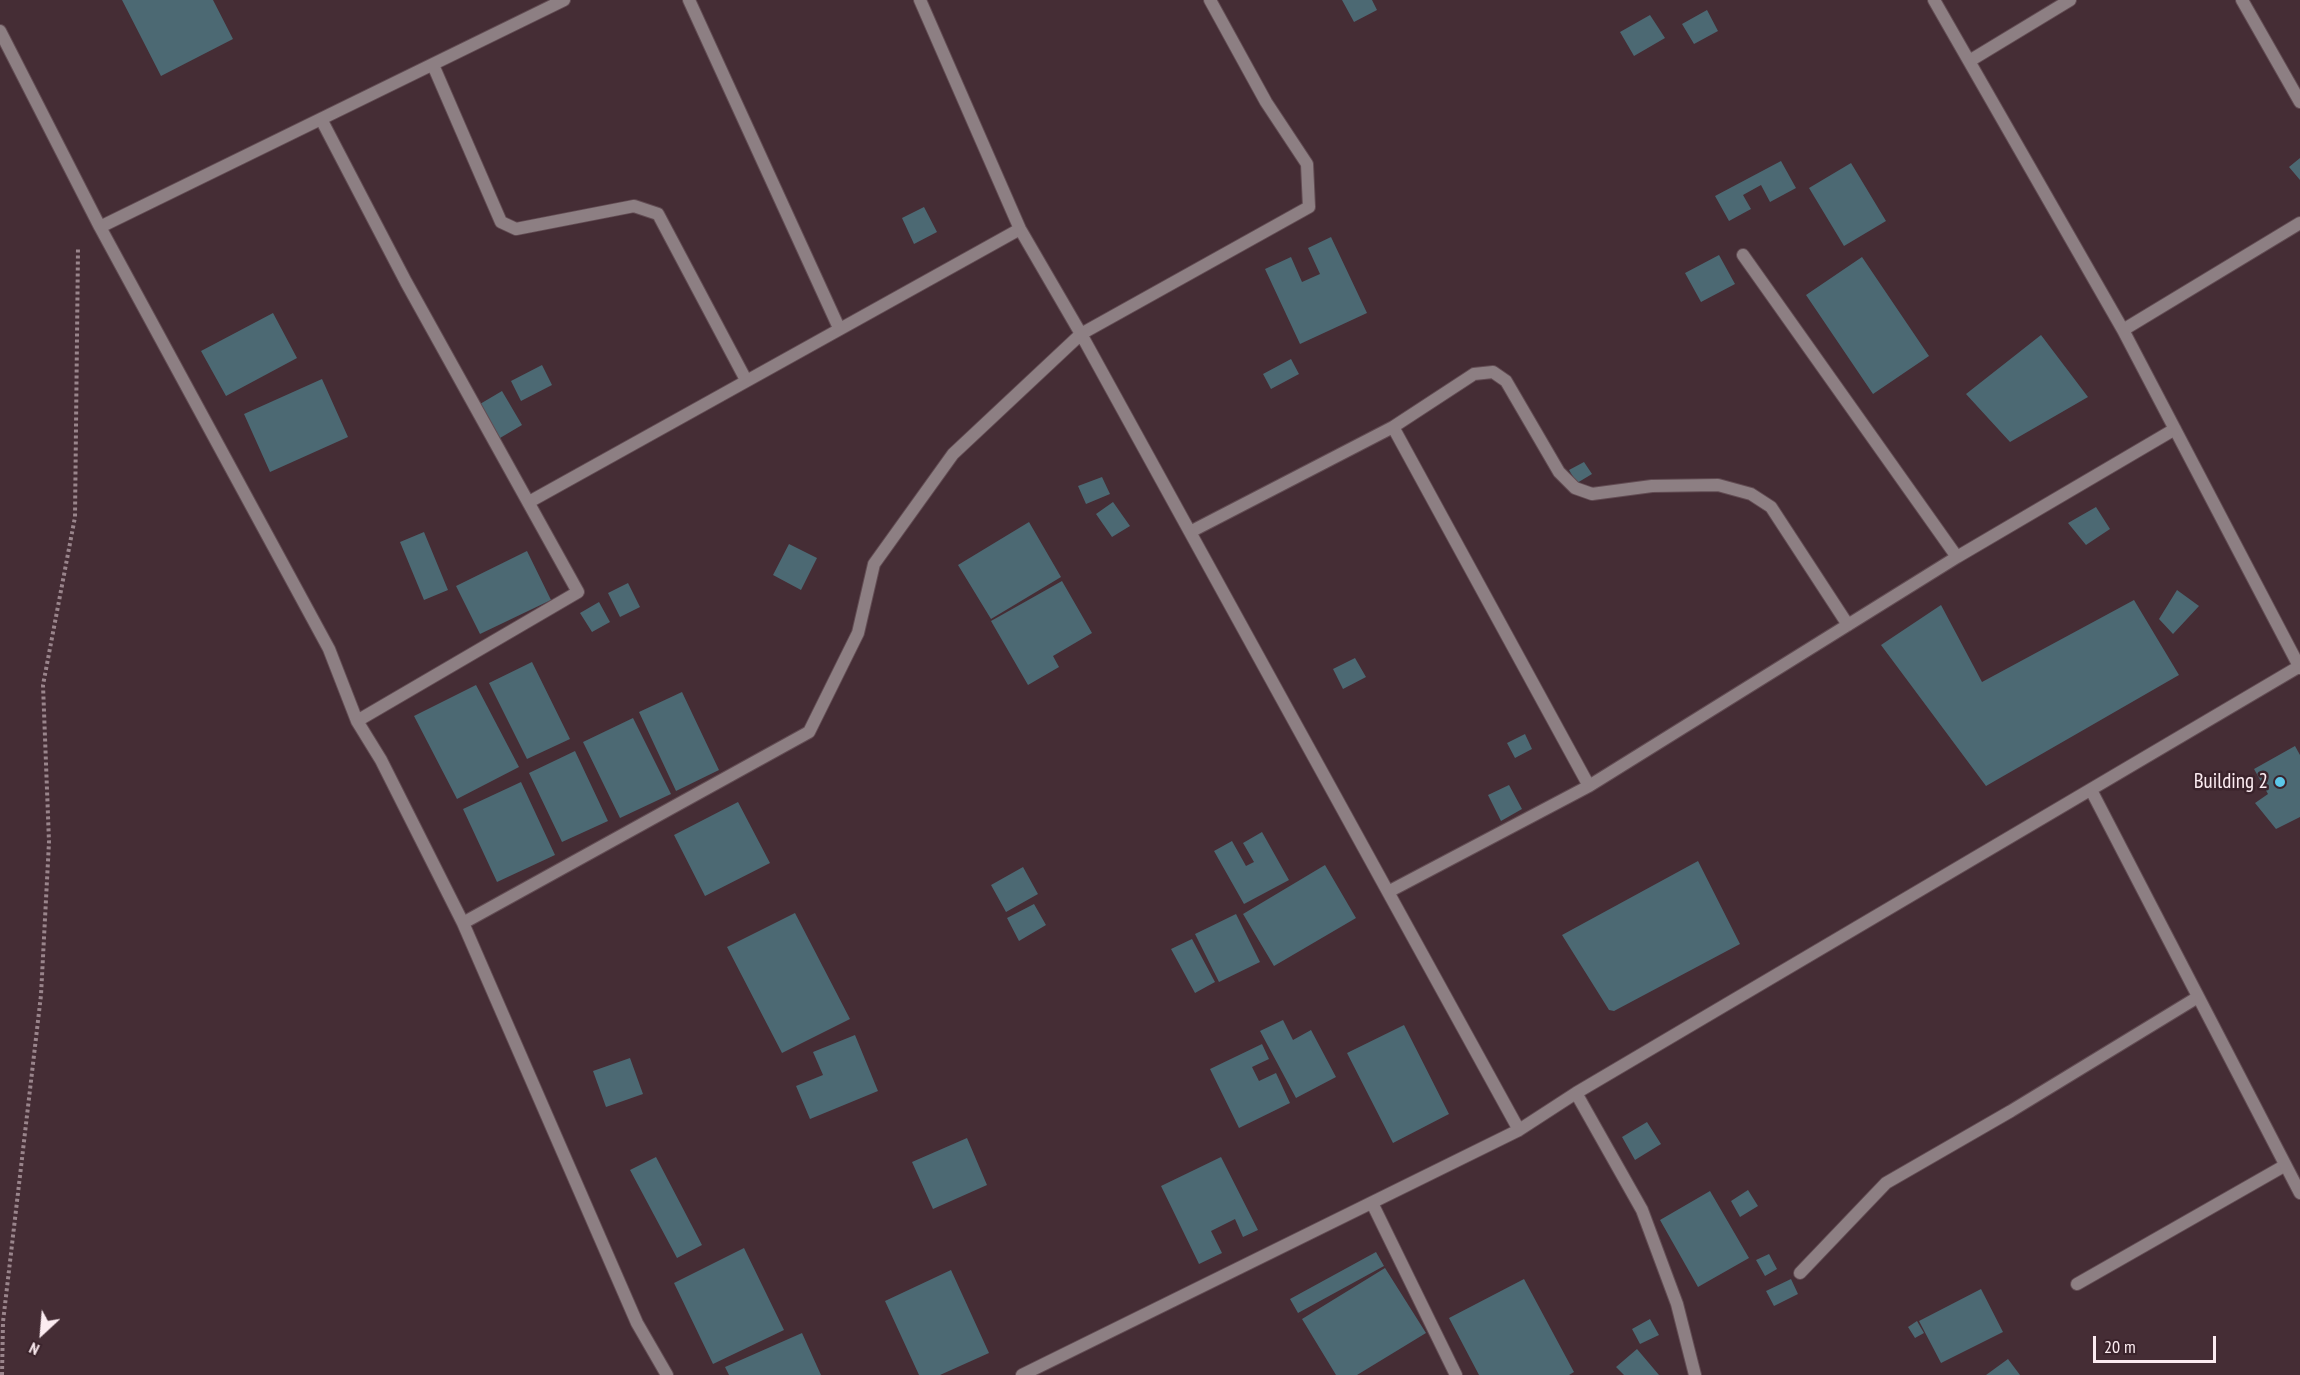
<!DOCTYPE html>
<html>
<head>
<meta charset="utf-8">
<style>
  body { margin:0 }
  #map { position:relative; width:2300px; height:1375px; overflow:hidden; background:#452d35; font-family:"PT Sans Narrow",sans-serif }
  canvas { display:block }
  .north { position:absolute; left:12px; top:1303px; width:60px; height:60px; -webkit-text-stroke:4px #3a232b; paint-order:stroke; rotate:206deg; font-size:16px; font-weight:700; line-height:24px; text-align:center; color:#fcecf1 }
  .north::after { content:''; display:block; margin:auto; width:21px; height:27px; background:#fcecf1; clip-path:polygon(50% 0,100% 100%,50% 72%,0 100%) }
  .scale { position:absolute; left:2093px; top:1336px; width:123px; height:27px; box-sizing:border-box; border:3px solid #fcecf1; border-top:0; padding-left:8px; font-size:18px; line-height:21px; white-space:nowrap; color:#fcecf1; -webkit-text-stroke:4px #3a232b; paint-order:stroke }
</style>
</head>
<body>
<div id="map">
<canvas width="2300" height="1375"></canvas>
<div class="north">N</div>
<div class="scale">20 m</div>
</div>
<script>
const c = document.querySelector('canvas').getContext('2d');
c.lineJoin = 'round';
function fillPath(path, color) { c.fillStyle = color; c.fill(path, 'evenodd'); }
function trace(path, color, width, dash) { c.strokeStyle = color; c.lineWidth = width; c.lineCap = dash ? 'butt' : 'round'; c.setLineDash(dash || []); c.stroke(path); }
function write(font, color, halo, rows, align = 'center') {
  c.font = font + ' "PT Sans Narrow",sans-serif'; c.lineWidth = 5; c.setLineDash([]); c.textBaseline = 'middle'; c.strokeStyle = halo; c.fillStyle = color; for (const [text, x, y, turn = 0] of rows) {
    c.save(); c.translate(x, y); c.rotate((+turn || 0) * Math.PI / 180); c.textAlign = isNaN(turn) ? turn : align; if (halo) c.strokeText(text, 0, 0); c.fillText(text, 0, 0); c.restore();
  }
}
fillPath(new Path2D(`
  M122 0H213L233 39 161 76Z
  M1342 0H1372L1377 10 1354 22Z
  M1707 10 1718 31 1694 44 1682 24Z
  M1650 15 1665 38 1634 56 1620 32Z
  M2300 158V180L2289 167Z
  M1781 161 1796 188 1770 202 1761 185 1743 195 1751 209 1729 221 1715 196Z
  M1851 163 1886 221 1844 246 1809 188Z
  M924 207 937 232 914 244 902 218Z
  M1331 237 1367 313 1300 344 1265 269 1291 257 1302 282 1320 274 1308 248Z
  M1719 255 1735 284 1701 302 1685 273Z
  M1862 257 1929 356 1873 394 1806 295Z
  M273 313 297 358 226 396 201 351Z
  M2041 335 2088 397 2010 442 1966 394Z
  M1291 359 1299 374 1271 389 1263 374Z
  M542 365 552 385 521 401 511 381Z
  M322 379 348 437 270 472 244 414Z
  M502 391 522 425 500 438 480 404Z
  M1584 462 1592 474 1577 483 1569 470Z
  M1102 477 1110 494 1086 504 1078 486Z
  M1113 502 1130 526 1112 537 1096 514Z
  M2096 507 2110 529 2086 545 2068 523Z
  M1029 522 1061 577 991 619 958 565Z
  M424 532 448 590 424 600 400 542Z
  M789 544 817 558 801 590 773 575Z
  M527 551 551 600 480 634 456 586Z
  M1062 581 1092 633 1053 656 1059 667 1028 685 991 621Z
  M628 583 640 607 620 617 608 593Z
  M2177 590 2199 606 2173 634 2159 619Z
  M2134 600 2179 675 1986 786 1881 645 1941 605 1982 682Z
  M599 602 610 622 592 632 580 613Z
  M1355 658 1366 677 1343 689 1333 669Z
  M532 662 570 739 527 759 489 683Z
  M476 685 519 767 457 799 414 716Z
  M682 692 719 770 676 791 639 712Z
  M633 718 671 794 620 818 583 742Z
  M1525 734 1532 749 1515 758 1507 743Z
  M2295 746 2300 755V817L2276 829 2255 803 2268 794 2254 769Z
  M575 751 608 821 562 842 529 773Z
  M521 782 555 855 497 882 463 809Z
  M1509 785 1522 809 1501 821 1488 795Z
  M738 802 770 863 705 896 674 835Z
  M1262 832 1289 880 1244 904 1214 851 1232 841 1246 866 1254 862 1243 843Z
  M1698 861 1740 944 1614 1011 1609 1010 1562 935Z
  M1325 865 1356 918 1274 966 1243 914Z
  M1023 867 1038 894 1006 912 991 885Z
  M1034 904 1046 925 1019 941 1007 918Z
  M795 913 850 1019 782 1053 727 947Z
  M1236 914 1260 962 1219 982 1195 934Z
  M1192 939 1215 982 1195 993 1171 949Z
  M1283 1020 1293 1040 1311 1030 1336 1077 1296 1098 1260 1031Z
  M1404 1025 1449 1114 1393 1143 1347 1053Z
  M855 1035 878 1091 810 1119 796 1086 823 1075 813 1052Z
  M1262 1044 1269 1059 1252 1067 1259 1081 1276 1073 1290 1103 1239 1128 1210 1069Z
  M630 1058 643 1094 606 1107 593 1071Z
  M1647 1122 1661 1144 1635 1160 1622 1137Z
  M967 1138 987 1185 933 1209 912 1162Z
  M656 1157 702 1245 677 1258 630 1170Z
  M1221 1157 1258 1230 1243 1237 1235 1219 1211 1231 1222 1253 1199 1264 1161 1186Z
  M1748 1190 1758 1206 1740 1217 1731 1201Z
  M1710 1191 1749 1258 1698 1287 1660 1220Z
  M744 1248 784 1330 713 1364 674 1283Z
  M1376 1252 1384 1266 1298 1313 1290 1299Z
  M1769 1254 1777 1269 1765 1276 1756 1260Z
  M1385 1268 1426 1333 1357 1375H1336L1302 1319Z
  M951 1270 989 1353 940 1375H919L885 1301Z
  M1524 1279 1574 1372 1569 1375H1479L1449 1318Z
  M1791 1279 1798 1294 1774 1306 1766 1291Z
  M1981 1289 2003 1332 1941 1363 1919 1321Z
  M1650 1319 1659 1335 1640 1344 1632 1329Z
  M1917 1321 1924 1333 1915 1338 1908 1327Z
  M802 1333 821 1375H729L725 1367Z
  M1637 1349 1659 1375H1624L1616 1367Z
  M2008 1359 2020 1375H1986Z`), '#4c6973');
const lane = new Path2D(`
  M2077 1284 2284 1166`);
const street = new Path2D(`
  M689 0 839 328
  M920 0 1020 229 1081 334 1519 1130
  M1934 0 2123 330 2300 668
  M2242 0 2300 102
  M0 31 100 227 329 649 357 721 381 760 463 923 637 1323 667 1375
  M1971 60 2070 0
  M433 65 501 222 516 229 634 206 658 214 746 380
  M321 119 406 282 578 592 357 721
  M100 227 564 0
  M1743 255 1957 557
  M2123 330 2300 223
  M1393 427 1474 374 1493 372 1506 381 1559 472 1575 488 1592 494 1652 486 1718 485 1751 494 1771 507 1848 625
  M529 502 1020 229
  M1190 532 1393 427 1589 786
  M2091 790 2300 1193
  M1388 892 1589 786 1957 557 2175 429
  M463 923 809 732 858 633 874 564 953 454 1081 334 1309 207 1307 164 1266 102 1210 0
  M1576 1093 1642 1210 1677 1304 1695 1375
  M1372 1203 1456 1375
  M1800 1273 1886 1183 2011 1111 2198 997
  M1022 1375 1519 1130 1576 1093 2300 666`);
trace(lane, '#624c53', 14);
trace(street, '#624c53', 14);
trace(new Path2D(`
  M2 1375 3 1322 41 995 49 842 43 685 75 517 78 248`), '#9a858c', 4, [3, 3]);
trace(lane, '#8d7f83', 12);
trace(street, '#8d7f83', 12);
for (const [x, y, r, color] of [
  [2280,782,6,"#5cc7e8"]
]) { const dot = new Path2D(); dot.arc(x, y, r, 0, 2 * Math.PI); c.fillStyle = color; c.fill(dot); trace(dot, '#3a232b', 2); }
write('21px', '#fcecf1', '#3a232b', [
  ["Building 2",2268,782]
], 'right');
</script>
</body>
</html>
